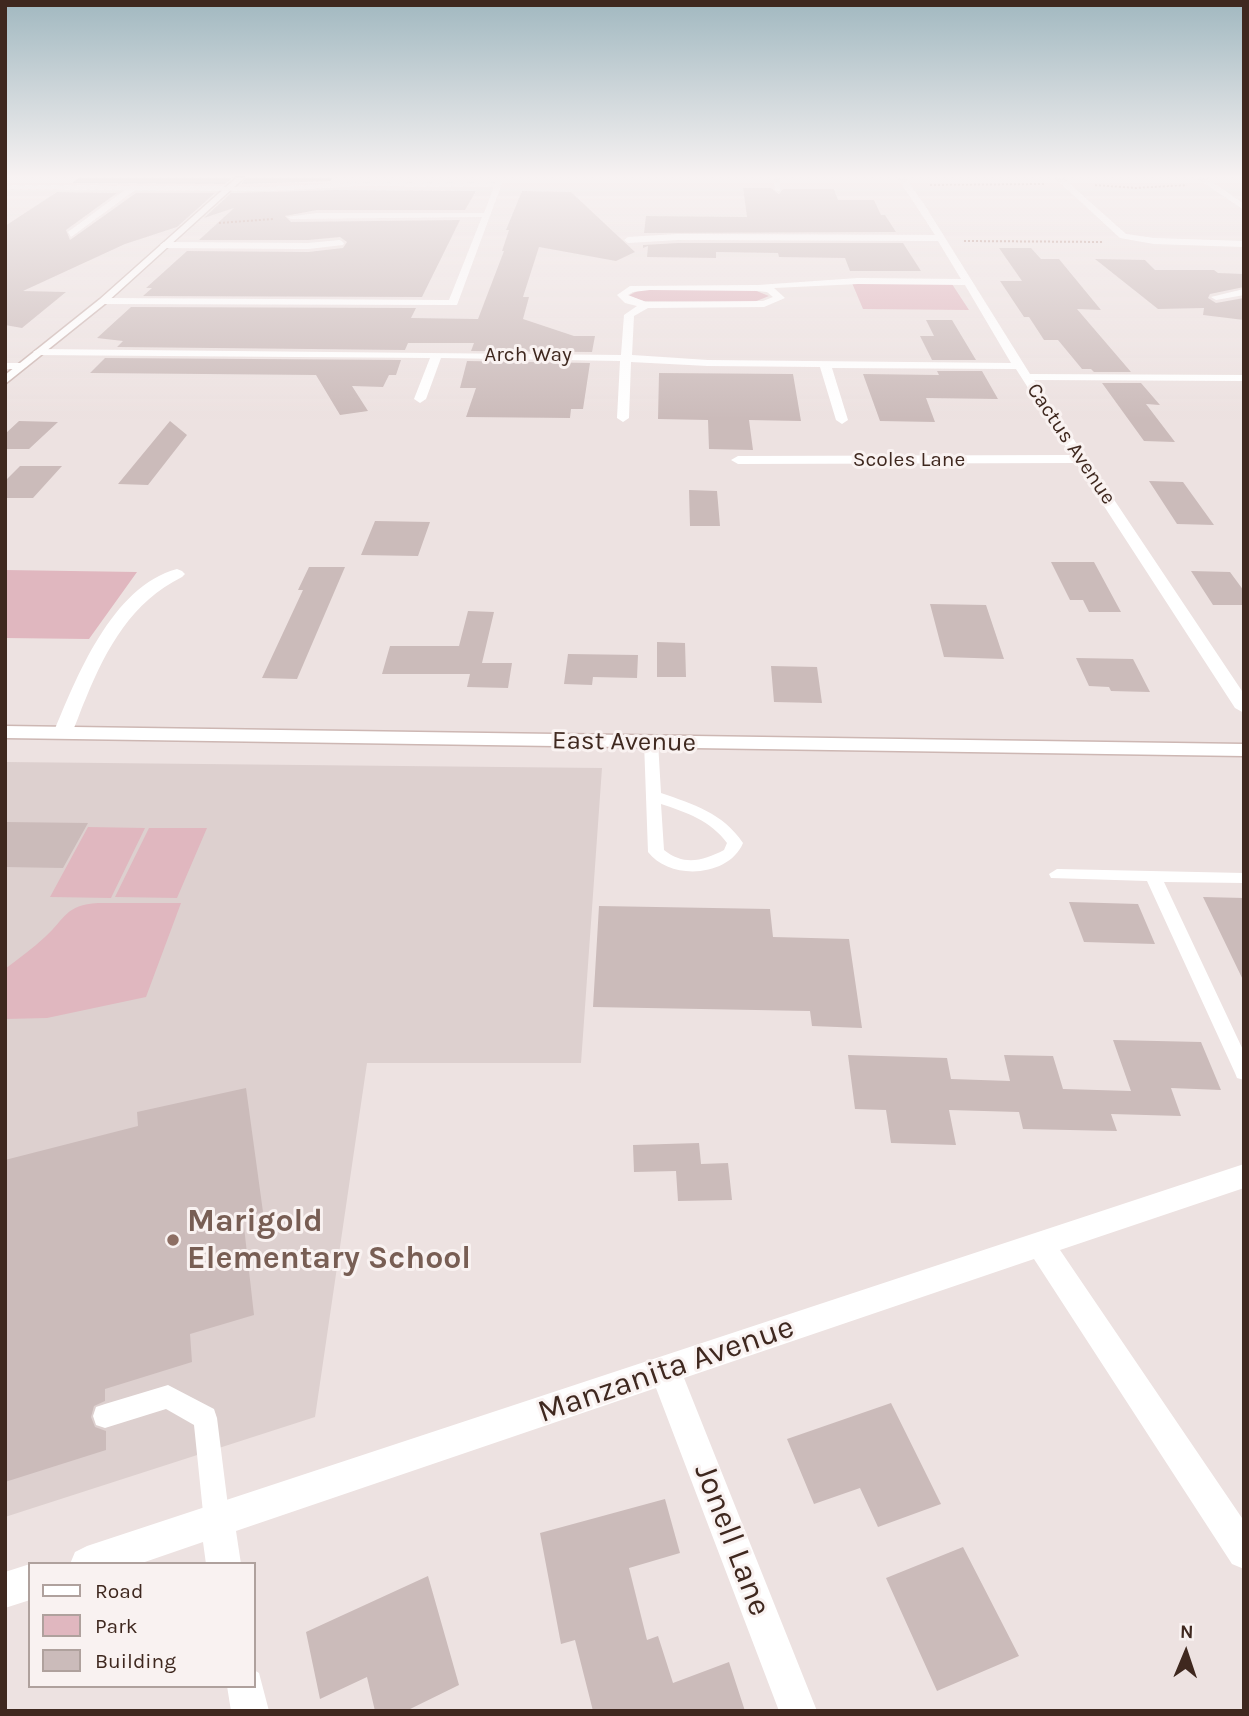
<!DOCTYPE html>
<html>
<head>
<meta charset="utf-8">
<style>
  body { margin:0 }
  #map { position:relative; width:1249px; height:1716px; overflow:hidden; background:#ede2e1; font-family:Karla,sans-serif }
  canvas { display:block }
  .frame { position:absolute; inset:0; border:7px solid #3f281f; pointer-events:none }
  .legend { position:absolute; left:28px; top:1562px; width:228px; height:126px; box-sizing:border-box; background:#f9f2f1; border:2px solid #afa19d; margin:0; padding:9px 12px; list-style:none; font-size:21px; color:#3f281f }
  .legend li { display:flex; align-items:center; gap:14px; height:35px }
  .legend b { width:35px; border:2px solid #afa19d }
  .north { position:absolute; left:1151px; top:1618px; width:70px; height:70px; -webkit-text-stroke:5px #f9f2f1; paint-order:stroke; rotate:2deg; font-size:19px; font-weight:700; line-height:28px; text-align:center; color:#3f281f }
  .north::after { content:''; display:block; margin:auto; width:24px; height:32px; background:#3f281f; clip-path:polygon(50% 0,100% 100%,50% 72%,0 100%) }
</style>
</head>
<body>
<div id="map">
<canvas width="1249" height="1716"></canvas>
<div class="frame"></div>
<ul class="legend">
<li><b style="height:9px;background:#fff"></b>Road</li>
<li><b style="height:19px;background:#e0b7bf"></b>Park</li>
<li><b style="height:19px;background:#cbbbba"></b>Building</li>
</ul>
<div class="north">N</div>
</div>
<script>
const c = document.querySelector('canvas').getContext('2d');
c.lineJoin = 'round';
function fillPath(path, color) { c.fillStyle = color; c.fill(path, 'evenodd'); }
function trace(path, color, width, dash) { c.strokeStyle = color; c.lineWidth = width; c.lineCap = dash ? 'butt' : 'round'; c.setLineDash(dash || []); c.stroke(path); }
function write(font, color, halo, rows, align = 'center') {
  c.font = font + ' Karla,sans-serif'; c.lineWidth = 6; c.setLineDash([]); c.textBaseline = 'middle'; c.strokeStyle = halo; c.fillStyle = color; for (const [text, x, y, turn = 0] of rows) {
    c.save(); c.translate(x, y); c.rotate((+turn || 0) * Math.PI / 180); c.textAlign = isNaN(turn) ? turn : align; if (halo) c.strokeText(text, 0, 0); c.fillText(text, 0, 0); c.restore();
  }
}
fillPath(new Path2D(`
  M5 762 602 768 581 1063H367L315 1417 5 1517Z`), '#ddd0cf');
fillPath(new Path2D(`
  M852 283 952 284 969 310 863 309Z
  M641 289 754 290 769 296 754 302 644 301 628 296Z
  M5 570 137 572 89 639 5 638Z
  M88 827 145 828 111 898 50 897Z
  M149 828H207L177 898 115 897Z
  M98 903H181L146 997 47 1018 5 1019V969C18 959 32 949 45 937 66 918 65 905 98 903Z`), '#e0b7bf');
fillPath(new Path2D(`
  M79 178H232L225 184 72 183Z
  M246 178H332L330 181 241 184Z
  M743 188H771L779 194 783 189H834L838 200H874L881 215H885L896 232 644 233 646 216 747 217Z
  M334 190 476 191 465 210H317L285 216 291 222 460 220 422 297 143 296 152 288H146L187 251 308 252 343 248 347 242 340 237 308 240H199L234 208 204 218 231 193Z
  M522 191 571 192 635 252 616 261 539 247 523 297H529L523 319 574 336H595L592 352 471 351 474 343H408L405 350 117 347 123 341 97 338 131 307 416 308 411 318 478 319 504 251H502L509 230H506Z
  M57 192 117 193 66 230 70 240 136 193H215L177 227 125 244 23 291 66 292 22 328 5 325V226Z
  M678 243H903L921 271H850L845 258 779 257 778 253 716 252V258L647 257 648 246 643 248V245Z
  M999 248H1031L1041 259H1059L1101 310 1077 309 1131 372H1094L1091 369H1082L1058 340H1044L1029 317H1024L1000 281H1022Z
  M1095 259 1145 260 1155 270H1214L1218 273 1244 274V287L1210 294 1208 298 1216 303 1244 298V320L1203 315 1204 308 1158 309Z
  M926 320H952L976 360H932L920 336H934Z
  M105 358 401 360 396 375H389L383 387 352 386 368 411 340 415 316 375 90 373Z
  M467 361 590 363 583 409H571L570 418 466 417 476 388H460Z
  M937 371H982L998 399 926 398 935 422 880 421 863 374 939 375Z
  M659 373 793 374 801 421 749 420 753 450 709 449 708 420 658 419Z
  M1102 383H1141L1160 405 1146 404 1175 442 1144 441Z
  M19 421 58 422 29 449H5V434Z
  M170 421 187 435 148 485 118 484Z
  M20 466H62L33 498H5V481Z
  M1149 481 1183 482 1214 525 1177 524Z
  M689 490 717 491 720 526H690Z
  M375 521 430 522 418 556 361 555Z
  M1051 562H1094L1121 612H1089L1083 600H1070Z
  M309 567H345L297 679 262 678 303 590H298Z
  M1191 571 1230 572 1244 591V605H1213Z
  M930 604 986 605 1004 659 944 657Z
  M468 611 494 612 482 663H512L508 688 467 687 470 674H382L390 646H459Z
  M657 642 685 643 686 677H657Z
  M568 654 638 655 637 678 593 677 592 685 564 684Z
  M1076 658 1133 659 1150 692 1111 691 1109 687 1089 686Z
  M771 666 817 667 822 703 774 702Z
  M5 822 88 823 63 868 5 867Z
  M1203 897 1244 898V982Z
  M1069 902 1138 904 1155 944 1084 942Z
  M599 906 770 909 773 937 849 939 862 1028 812 1026 810 1011 593 1007Z
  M1113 1040 1201 1042 1221 1090 1171 1088 1181 1116 1111 1114 1117 1131 1023 1129 1019 1112 949 1110 956 1145 891 1143 886 1110 855 1109 848 1055 947 1058 951 1079 1010 1081 1004 1055 1053 1056 1063 1089 1131 1091Z
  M246 1088 263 1212 243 1218 254 1315 190 1334 192 1362 105 1389V1401L94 1406 91 1417 95 1427 106 1431V1450L5 1482V1160L138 1126 137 1112Z
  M699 1143 701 1164 728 1163 732 1200 678 1201 676 1171 634 1172 633 1145Z
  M891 1403 941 1504 878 1527 860 1488 814 1504 787 1439Z
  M665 1499 680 1553 629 1568 647 1640 658 1636 673 1683 729 1662 745 1711H593L575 1640 561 1644 540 1533Z
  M963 1547 1019 1656 937 1691 886 1578Z
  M428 1576 459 1685 406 1711H375L367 1677 320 1699 306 1632Z`), '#cbbbba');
const secondary = new Path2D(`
  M236 178H244L106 303 5 384V375L100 299Z
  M5 726 1244 744V756L5 738Z`);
trace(secondary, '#cdb7b3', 3);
trace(new Path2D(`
  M930 185 1044 184
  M1095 185 1136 188 1187 185
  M219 223 273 219
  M964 241 1103 242`), '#b38a7e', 2, [2, 2]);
fillPath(new Path2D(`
  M774 178H780V191L775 190Z
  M651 738 658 742 661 793C693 804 723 813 743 843 729 877 670 881 648 852L644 742ZM661 804C686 812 711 821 727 843L724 850C703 861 684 866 664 850Z
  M1057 869 1244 873V883L1164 882 1244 1052V1080L1237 1078 1235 1073 1147 881 1051 878 1049 874Z
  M168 1385 214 1409 217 1418 230 1522 226 1531 217 1535 208 1531 204 1522 194 1425 166 1409 105 1428 96 1425 93 1416 96 1407 105 1404Z`), '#fff');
fillPath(new Path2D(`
  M898 178H905L924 204 1030 374 1244 375V381L1034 380 1244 694V713L1235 708 1076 463 738 464 731 460 738 456 1071 455 1016 369 832 368 848 420 842 424 836 420 820 367 708 366 631 362 629 418 623 422 617 418 620 361 441 358 426 399 420 403 414 399 430 358 38 355 33 352 38 349 621 355 624 315 637 306 625 303 617 295 630 286 758 285 858 278 961 279 938 241 678 240 628 243 624 240 628 237 678 234 935 235ZM858 284 965 285 1011 363 708 360 632 355 634 316 648 308 764 307 785 298 774 288ZM650 290 758 291 767 292 773 297 763 301 646 302 628 295 633 292Z
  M1055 178H1063L1126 234 1154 238 1244 241V247L1154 244 1120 238Z
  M1197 178H1206L1244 204V210Z
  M359 182 502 183 457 305 103 304 98 301 103 298 449 300 482 217 291 219 287 217 317 213H484L494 187 359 186 268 191 135 190 71 237 68 232 125 190 5 189V185L268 187Z
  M340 240 344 243 343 245 308 249 164 248 160 245 164 242 308 243Z
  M1244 289V295L1216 300 1211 297Z
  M5 363H21L27 366 21 369H5Z
  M177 569 182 571 185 574 182 577C132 602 107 647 86 698 80 711 76 726 69 738H55L53 734C76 678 112 586 177 569Z
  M1244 1164V1188L1060 1250 1244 1521V1569L1232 1564 1034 1259 684 1378 817 1711H779L656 1388 236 1531 241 1564H206L203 1542 139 1564H70L75 1552 87 1546Z
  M30 1564V1600L5 1608V1572Z
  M254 1670 259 1673 269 1711H231L227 1686H254Z`), '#fff');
fillPath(secondary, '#fff');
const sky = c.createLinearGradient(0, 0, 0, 419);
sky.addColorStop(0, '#a1b8c0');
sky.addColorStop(0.42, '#f7f2f2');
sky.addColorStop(1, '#f7f2f200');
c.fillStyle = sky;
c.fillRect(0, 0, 1249, 419);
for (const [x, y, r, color] of [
  [173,1240,7,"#8d6e63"]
]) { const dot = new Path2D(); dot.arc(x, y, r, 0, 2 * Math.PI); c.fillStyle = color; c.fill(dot); trace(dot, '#f9f2f1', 2.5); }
write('21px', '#3f281f', '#f9f2f1', [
  ["Arch Way",528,355],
  ["Cactus Avenue",1071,444,56],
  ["Scoles Lane",909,460]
]);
write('26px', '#3f281f', '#f9f2f1', [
  ["East Avenue",624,742,1]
]);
write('bold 32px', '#785e54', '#f9f2f1', [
  ["Marigold",187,1222],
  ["Elementary School",187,1259]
], 'left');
write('32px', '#3f281f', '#f9f2f1', [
  ["Manzanita Avenue",666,1370,-19],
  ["Jonell Lane",732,1540,69]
]);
</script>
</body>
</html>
